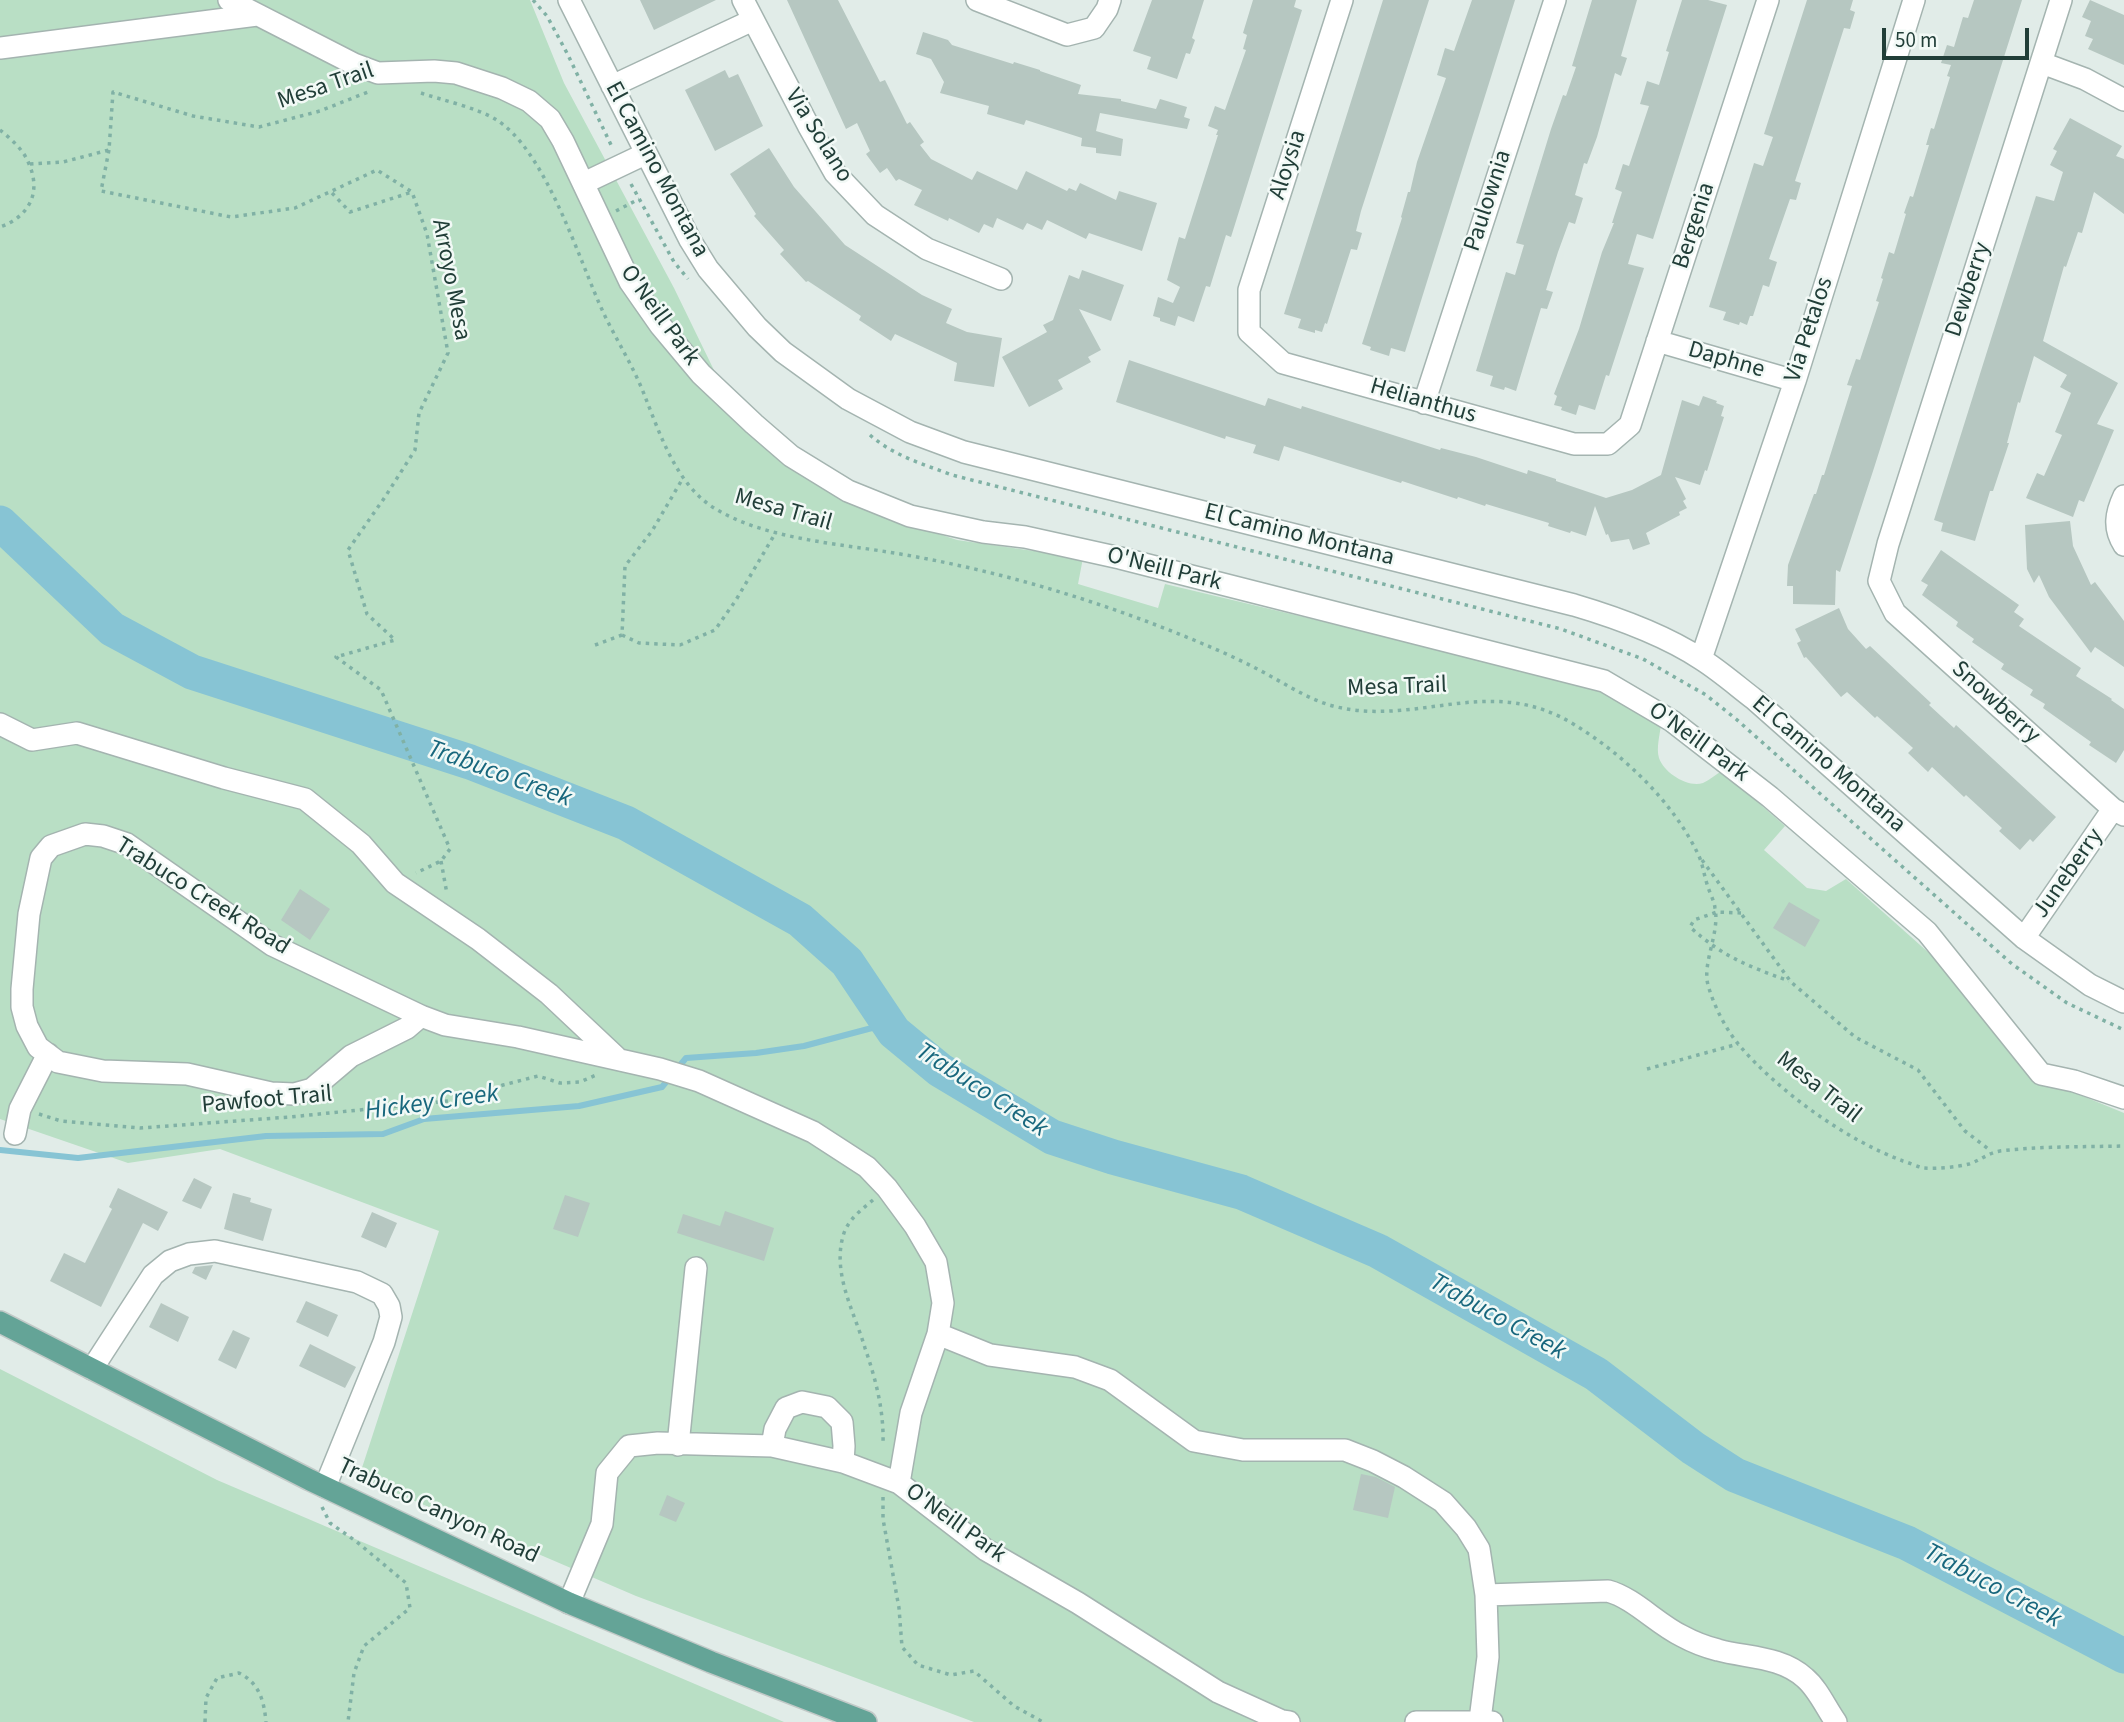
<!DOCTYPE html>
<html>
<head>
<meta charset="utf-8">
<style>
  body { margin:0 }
  #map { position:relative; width:2124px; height:1722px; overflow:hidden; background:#e1ece8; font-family:"Source Sans 3",sans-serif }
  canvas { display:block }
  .scale { position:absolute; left:1882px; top:28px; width:147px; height:32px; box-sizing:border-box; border:4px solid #213e38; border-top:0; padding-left:9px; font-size:21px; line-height:24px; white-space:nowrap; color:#213e38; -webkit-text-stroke:5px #f2f9f6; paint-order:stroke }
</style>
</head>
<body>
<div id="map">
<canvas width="2124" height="1722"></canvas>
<div class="scale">50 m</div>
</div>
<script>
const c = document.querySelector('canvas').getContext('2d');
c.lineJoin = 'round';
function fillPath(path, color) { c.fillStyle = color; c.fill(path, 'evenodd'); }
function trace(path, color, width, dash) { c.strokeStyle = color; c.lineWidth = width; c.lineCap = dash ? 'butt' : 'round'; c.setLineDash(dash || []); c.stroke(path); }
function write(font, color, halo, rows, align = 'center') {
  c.font = font + ' "Source Sans 3",sans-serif'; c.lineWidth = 5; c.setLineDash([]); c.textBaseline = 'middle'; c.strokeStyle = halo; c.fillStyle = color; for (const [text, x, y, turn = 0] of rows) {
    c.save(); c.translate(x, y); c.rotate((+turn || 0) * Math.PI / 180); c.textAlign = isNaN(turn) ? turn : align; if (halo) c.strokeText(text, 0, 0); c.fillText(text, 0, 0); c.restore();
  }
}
fillPath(new Path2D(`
  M0 0H530L564 83 674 288 729 401 737 423 858 507 957 540 1083 558 1078 584 1158 608 1165 584 1602 688 1661 725C1660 734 1656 748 1659 758 1664 773 1688 788 1703 783 1710 780 1716 774 1722 771L1785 826 1764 850 1807 888 1826 891 1846 879 1938 961 2068 1090 2124 1113V1722H974L636 1596 359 1477 439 1231 220 1149 128 1163 0 1119Z
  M0 1369 217 1480 784 1722H0Z`), '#b9dfc5');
trace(new Path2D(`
  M0 1150 78 1158 266 1136 383 1134 424 1119 579 1106 662 1087 686 1058 756 1053 804 1046 872 1028 894 1032`), '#87c4d4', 6);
trace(new Path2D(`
  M0 523 112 629 192 672 470 762 626 823 800 920 847 962 894 1032 940 1070 1052 1137 1113 1157 1241 1192 1378 1251 1596 1374 1693 1448 1735 1475 1907 1543 2124 1656`), '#87c4d4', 35);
fillPath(new Path2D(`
  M640 0H716L654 30Z
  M787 0H838L880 82 885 80 907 124 910 122 924 142 920 145 931 159 972 180 977 171 1017 190 1026 171 1067 191 1069 188 1076 191 1080 183 1116 200 1119 191 1157 203 1142 251 1089 233 1086 239 1047 220 1042 230 1027 223 1023 230 997 218 993 228 984 224 979 233 949 218 948 221 914 205 922 190 899 179 896 181 887 168 880 173 866 154 870 151 857 123 846 129Z
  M1152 0H1204L1192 38 1195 40 1190 54 1186 53 1177 79 1147 69 1151 57 1133 51Z
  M1253 0H1296L1294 7 1302 10 1231 237 1226 235 1210 287 1206 286 1194 322 1178 316 1175 326 1160 321V318L1153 316 1158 297 1173 303 1180 287 1167 280 1179 237 1185 239 1218 135H1216L1218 130 1208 126 1215 106 1225 110 1246 50 1243 49 1247 35 1243 33Z
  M1383 0H1429L1361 211 1356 231 1362 233 1357 250 1351 249 1327 324 1325 323 1322 332 1315 330V333L1298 328 1301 319 1284 314Z
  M1472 0H1515L1405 352 1391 348 1389 356 1370 350 1371 347 1362 344 1402 218 1401 217 1408 192H1410L1417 162 1446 78 1437 75 1445 48 1454 51Z
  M1592 0H1637L1621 56 1627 58 1621 76 1615 73 1597 137 1587 164 1584 163 1575 195 1583 198 1575 224 1569 222 1558 252 1546 290 1553 292 1547 309 1541 308 1516 391 1505 387 1504 390 1490 386 1493 376 1476 371 1506 272 1515 275 1524 245 1516 243 1551 129 1563 95 1566 96 1576 67 1572 66Z
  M1682 0H1708L1727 5 1653 239 1637 234 1628 264 1644 268 1609 376 1606 375 1595 410 1579 405 1576 415 1561 410 1562 407 1554 405 1557 396 1554 394 1579 329 1602 252 1614 223H1612L1622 192 1615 189 1623 164 1629 166 1649 106 1640 104 1647 81 1659 85 1669 52 1666 51Z
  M1807 0H1853L1850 10 1855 12 1850 29 1844 28 1807 144 1795 181 1801 183 1796 200 1790 199 1769 259 1777 262 1769 287 1763 285 1753 316H1750L1747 325 1740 322 1739 325 1723 320 1726 312 1709 307 1754 163 1763 166 1773 137 1764 134Z
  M1974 0H2022L1874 468 1840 572 1836 570 1835 605 1793 604V586H1787L1788 565 1814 494H1816L1822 475H1824L1852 386 1847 385 1856 359 1860 360 1879 302 1876 301 1883 279 1881 278 1889 252 1894 254 1906 214 1904 213 1910 196 1913 197 1929 145H1926L1931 128 1934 129 1950 77 1947 76 1951 65 1941 63 1947 45 1954 47 1963 17 1968 18Z
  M2090 0 2124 15V65L2088 49 2093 39 2085 36 2091 21 2082 17Z
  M923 32 948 40 952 45 1013 64 1014 62 1040 70V71L1081 85 1078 94 1121 99V101L1156 109 1160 99 1187 107 1184 117 1190 119 1187 129 1100 113 1096 131 1123 139 1121 156 1096 153V148L1081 146 1082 138 1026 120 1024 125 987 114 989 106 940 93 944 82 931 59 916 54Z
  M725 70 729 78 738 74 763 126 715 151 685 90Z
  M2070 118 2122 146 2116 156 2124 159V214L2094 192 2082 233 2078 232 2066 267 2064 266 2043 341 2118 383 2097 424 2114 430 2084 502 2079 500 2073 517 2026 498 2037 473 2044 476 2062 435 2055 432 2071 393 2060 387 2067 375 2034 356 2020 403 2018 402 2007 443H2009L1993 491H1990L1975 541 1941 531 1943 523 1934 520 2036 196 2054 201 2063 172 2050 165 2057 151 2053 149Z
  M769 148 794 187 845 245 922 295 952 309 946 323 967 332 1002 338 994 387 954 381 957 363 895 334 891 341 859 320 861 316 808 281 806 282 780 254 784 250 754 216 756 214 730 174Z
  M1082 270 1124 285 1111 321 1079 309 1101 350 1088 357 1091 362 1058 380 1063 389 1029 407 1002 357 1047 332 1043 325 1053 320 1069 275 1079 279Z
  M1129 360 1265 406 1268 398 1301 409 1302 406 1440 450 1441 448 1476 457 1527 474 1528 470 1556 479V481L1606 498 1632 490 1661 475 1682 400 1699 406 1703 396 1717 401 1716 403 1724 406 1721 416 1724 417 1707 471 1705 470 1700 485 1675 477 1686 499 1683 501 1687 508 1679 512 1680 515 1646 533 1650 544 1633 550 1629 539 1611 542 1608 534 1606 535 1595 506 1586 536 1571 531 1570 533 1548 526 1549 523 1486 504 1485 506 1458 497 1457 499 1402 481 1401 483 1284 446 1279 461 1253 453 1256 445 1226 436 1225 439 1116 402Z
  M2070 521 2073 546 2091 585 2095 582 2124 621V667L2095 647 2091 653 2049 597 2039 575 2034 583 2027 569 2025 525Z
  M1941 550 2019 605 2014 612 2024 619 2019 626 2081 668 2076 676 2112 699 2111 700 2124 709V750L2116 763 2089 745 2091 742 2043 708 2045 704 2030 695 2033 690 2001 669 2004 664 1972 642 1974 639 1956 626 1958 622 1922 595 1928 585 1921 581Z
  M1839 608 1848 629 1866 649 1870 646 1931 703 1929 705 1954 728 1956 725 2056 817 2033 842 2030 839 2020 850 1999 831 2002 828 1966 795 1964 797 1932 767 1928 772 1908 753 1913 748 1877 716 1875 718 1847 692 1841 697 1806 657 1804 658 1797 643 1801 641 1795 629Z
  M300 889 330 909 310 940 281 920Z
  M1789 902 1820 920 1805 947 1773 928Z
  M194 1178 212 1187 201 1209 182 1201Z
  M118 1188 168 1212 158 1231 143 1223 101 1307 50 1281 64 1253 85 1263 112 1209 109 1207Z
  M233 1193 251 1198 250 1202 272 1209 263 1241 224 1229Z
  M565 1195 590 1203 578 1237 553 1229Z
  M725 1211 774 1228 764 1261 677 1233 683 1214 720 1226Z
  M372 1212 397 1223 386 1248 361 1237Z
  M213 1265 206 1280 192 1273 195 1267Z
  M306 1301 338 1315 328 1337 296 1322Z
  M161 1303 189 1317 178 1342 149 1327Z
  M233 1330 250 1338 236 1369 218 1360Z
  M310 1344 356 1367 345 1388 299 1366Z
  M1361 1474 1376 1477 1395 1487 1388 1518 1353 1510Z
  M667 1495 685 1503 676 1522 659 1515Z`), '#b6c7c1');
const minor = new Path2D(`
  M229 0 354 64 378 73 434 71 456 73 502 88 529 101 550 119 563 141 630 282 660 325 701 374 754 424 791 456 848 491 910 516 983 532 1025 537 1120 558 1604 681 1672 721 1770 797 1927 932 2041 1074 2074 1081 2124 1098
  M569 0 690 240 708 269 757 327 783 352 848 399 910 432 964 452 1574 605C1618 618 1663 634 1701 659 1720 671 1737 686 1754 699L2024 938 2090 985 2124 1002
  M743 0 808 125 835 173 875 215 927 249 1001 279
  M977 0 1067 35 1094 28 1107 9 1110 0
  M1342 0 1249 290V332L1283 363 1574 444H1608L1630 425 1768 0
  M2061 0 1888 544 1879 581 1895 613 2113 809 2124 815
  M0 48 257 15
  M2042 63 2085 79 2124 100
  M612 86 753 20
  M584 183 645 154
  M1657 341 1795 381
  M1424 403 1555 0
  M2124 496C2116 513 2113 528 2124 545
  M1701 659 1795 381 1914 0
  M0 724 32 740 77 733 224 778 305 799 361 844 395 883 478 939 549 994 616 1057
  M2024 938 2113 809
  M421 1016 407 1028 351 1056 312 1089 294 1094 271 1093 187 1074 103 1071 58 1062 38 1047 27 1026 22 1007V989L29 914 41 858 51 846 85 834 103 836 127 844 272 945 421 1016 445 1025 518 1037 660 1069 699 1081 813 1132 867 1167 887 1188 915 1226 936 1262 943 1303 938 1334 990 1355 1075 1367 1110 1380 1194 1441 1243 1450H1345L1373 1461 1404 1477 1443 1502 1466 1528 1479 1549 1486 1595 1488 1657 1480 1720
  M15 1134 20 1109 48 1054
  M92 1369 153 1275 170 1261 189 1254 215 1251 357 1282 382 1294 389 1306 391 1317 384 1342 325 1487
  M678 1445 696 1268
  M772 1446 775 1429 786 1408 802 1402 827 1407 842 1422 844 1446 843 1462
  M899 1483 911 1413 938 1334
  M1486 1595 1608 1591C1634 1598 1657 1624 1682 1636 1693 1642 1706 1647 1718 1650 1747 1658 1781 1656 1805 1678 1818 1689 1826 1708 1836 1722
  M569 1603 602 1524 607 1473 629 1446 658 1443 772 1446 843 1462 899 1483 986 1550 1078 1603 1218 1692 1282 1721 1289 1722
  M1416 1722H1492`);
const major = new Path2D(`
  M0 1322 310 1480 569 1603 711 1662 866 1722`);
trace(minor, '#a4b4b0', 24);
trace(major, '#c1c9c7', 24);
trace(new Path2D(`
  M533 0 547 16 568 55 613 149
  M421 93C442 100 477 108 495 119 546 149 579 261 604 314 617 341 633 366 644 394 660 434 676 484 714 508 763 538 832 543 888 552 995 569 1101 601 1201 643 1225 653 1249 664 1272 677 1292 688 1311 700 1333 706 1418 728 1490 672 1575 725 1624 755 1673 802 1698 854 1703 864 1704 876 1708 887 1710 894 1714 900 1715 908 1720 933 1702 963 1708 985 1714 1006 1725 1028 1739 1045 1778 1091 1846 1140 1903 1161 1907 1162 1921 1168 1924 1168 1937 1169 1957 1167 1969 1164 1981 1160 1988 1153 2000 1151 2041 1146 2083 1147 2124 1146
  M0 130C11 139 24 150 29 164 42 194 28 217 0 227
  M109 150 101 191 231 217 295 208 377 170 412 192 427 234 448 353 419 413 415 450 385 497 348 550 367 614 395 640 336 657 381 690 450 849 441 861 416 873
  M30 164 63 162 109 150 113 92 193 116 259 127 320 111 368 92
  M631 184 674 262 688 279
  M332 193 350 212 412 192
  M616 211 639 199
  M870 435C894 456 923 464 952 475L1561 629 1643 659 1706 695 1736 719 2012 964 2067 1003 2124 1030
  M622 635 639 643 680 645 715 630 736 600 776 532
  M595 645 622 635 625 566 652 531 683 478
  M1702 860 1791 982 1855 1037 1918 1070 1965 1131 1991 1151
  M441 861 447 894
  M1741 913 1717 912 1694 920 1690 927C1723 957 1748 966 1789 981
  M1647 1069 1738 1044
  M39 1114 61 1121 140 1128 290 1117 467 1099 503 1085 538 1076 560 1083 580 1082 596 1075
  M873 1200C862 1209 849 1219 844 1233 831 1272 854 1311 865 1348 876 1380 884 1411 883 1444
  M883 1497V1519L899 1608 902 1647 918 1665 951 1675 974 1671 1014 1706 1043 1722
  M322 1507 330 1523 357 1542 406 1583 410 1608 364 1646 354 1673 348 1722
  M205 1722 206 1698 217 1678 239 1673C259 1683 264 1700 266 1722`), '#80b1a5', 3.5, [3.5, 5]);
trace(minor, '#fff', 21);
trace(major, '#64a497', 21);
write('24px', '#213e38', '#f2f9f6', [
  ["Mesa Trail",326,87,-19],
  ["Via Solano",818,136,58],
  ["Aloysia",1289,165,-72],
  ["El Camino Montana",656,170,62],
  ["Paulownia",1489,201,-72],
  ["Bergenia",1695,226,-72],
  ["Arroyo Mesa",450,280,79],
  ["Dewberry",1969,290,-72],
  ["O'Neill Park",659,316,54],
  ["Via Petalos",1810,330,-72],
  ["Daphne",1726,361,16],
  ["Helianthus",1423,402,16],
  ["Mesa Trail",783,511,16],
  ["El Camino Montana",1299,536,14],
  ["O'Neill Park",1164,570,14],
  ["Mesa Trail",1397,688,-2],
  ["Snowberry",1995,703,42],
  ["O'Neill Park",1698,743,36],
  ["El Camino Montana",1828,765,41],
  ["Juneberry",2069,874,-55],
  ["Trabuco Creek Road",202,897,32],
  ["Mesa Trail",1818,1088,38],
  ["Pawfoot Trail",267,1101,-5],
  ["Trabuco Canyon Road",438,1512,25],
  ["O'Neill Park",955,1524,36]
]);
write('italic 26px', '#18677d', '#f2f9f6', [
  ["Trabuco Creek",499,775,20],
  ["Trabuco Creek",981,1091,33],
  ["Hickey Creek",432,1104,-8],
  ["Trabuco Creek",1497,1318,29],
  ["Trabuco Creek",1992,1587,28]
]);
</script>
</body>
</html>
